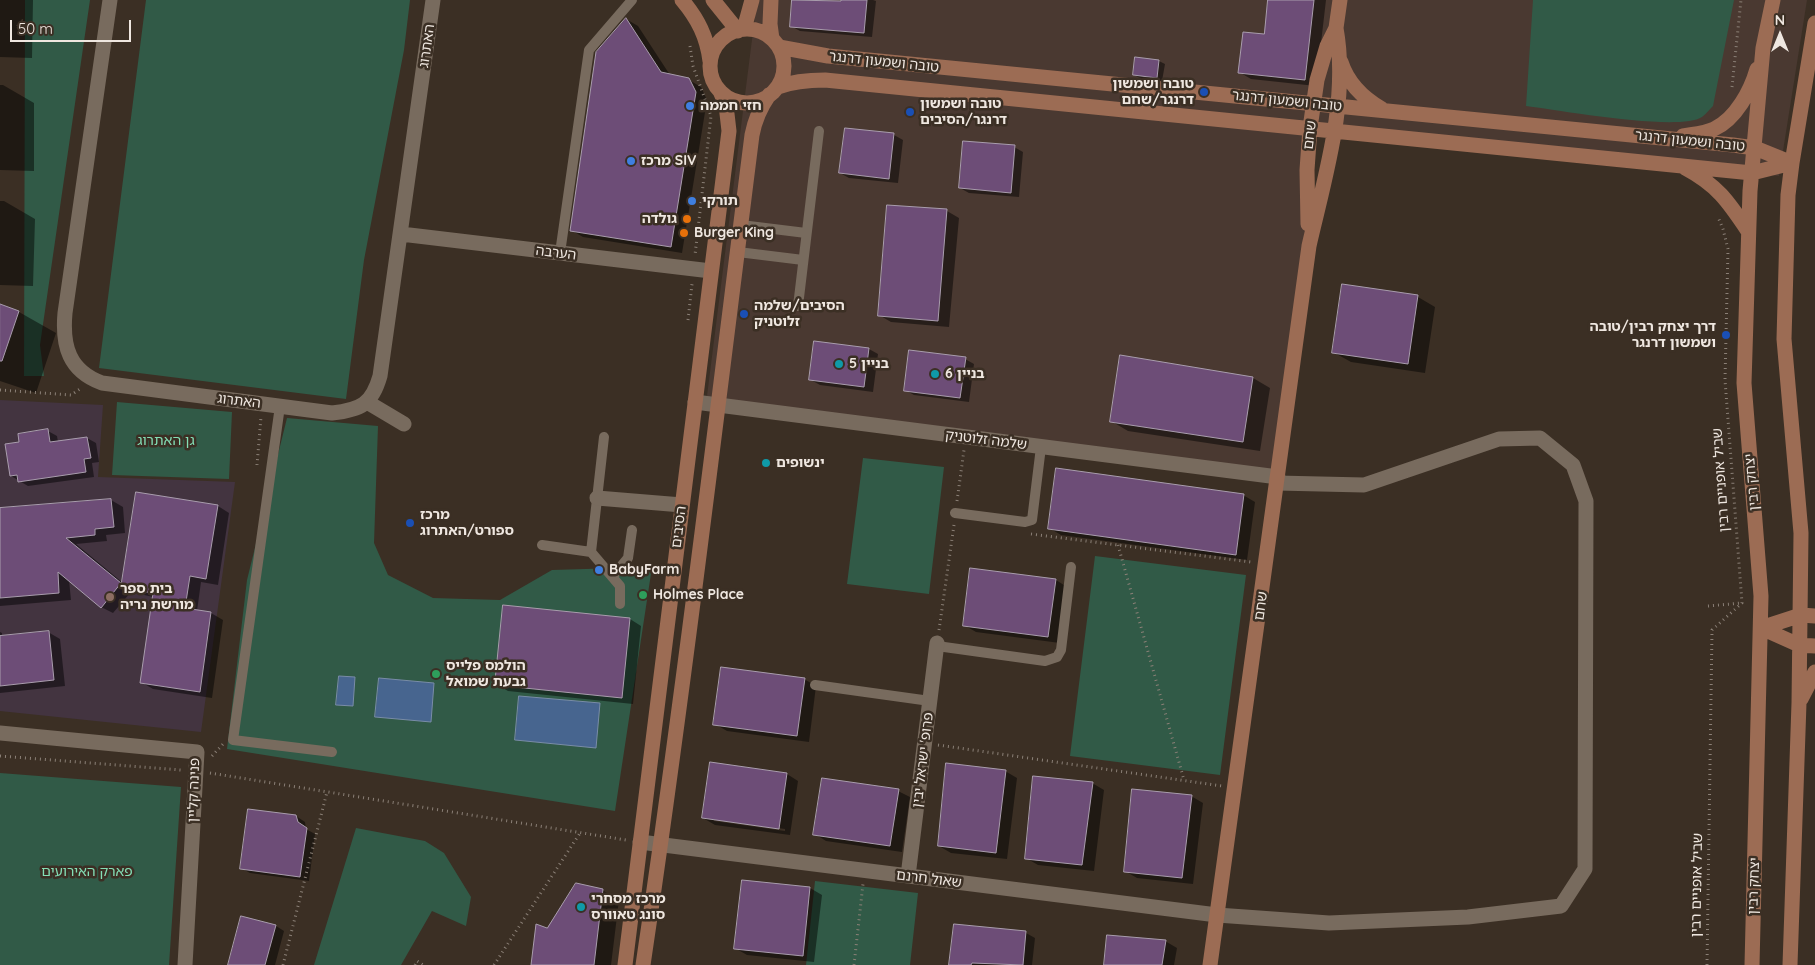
<!DOCTYPE html>
<html>
<head>
<meta charset="utf-8">
<style>
  body { margin:0 }
  #map { position:relative; width:1815px; height:965px; overflow:hidden; background:#3b2f24; font-family:Quicksand,sans-serif }
  canvas { display:block }
  .north { position:absolute; left:1755px; top:10px; width:50px; height:50px; -webkit-text-stroke:4px #3b2f24; paint-order:stroke; rotate:0deg; font-size:14px; font-weight:700; line-height:20px; text-align:center; color:#efe7e0 }
  .north::after { content:''; display:block; margin:auto; width:18px; height:22px; background:#efe7e0; clip-path:polygon(50% 0,100% 100%,50% 72%,0 100%) }
  .scale { position:absolute; left:10px; top:20px; width:121px; height:22px; box-sizing:border-box; border:2px solid #efe7e0; border-top:0; padding-left:6px; font-size:15px; line-height:18px; white-space:nowrap; color:#efe7e0; -webkit-text-stroke:4px #3b2f24; paint-order:stroke }
</style>
</head>
<body>
<div id="map">
<canvas width="1815" height="965"></canvas>
<div class="north">N</div>
<div class="scale">50 m</div>
</div>
<script>
const c = document.querySelector('canvas').getContext('2d');
c.lineJoin = 'round';
function fillPath(path, color) { c.fillStyle = color; c.fill(path, 'evenodd'); }
function trace(path, color, width, dash) { c.strokeStyle = color; c.lineWidth = width; c.lineCap = dash ? 'butt' : 'round'; c.setLineDash(dash || []); c.stroke(path); }
function write(font, color, halo, rows, align = 'center') {
  c.font = font + ' Quicksand,"Noto Sans Hebrew",sans-serif'; c.lineWidth = 5; c.setLineDash([]); c.textBaseline = 'middle'; c.strokeStyle = halo; c.fillStyle = color; for (const [text, x, y, turn = 0] of rows) {
    c.save(); c.translate(x, y); c.rotate((+turn || 0) * Math.PI / 180); c.textAlign = isNaN(turn) ? turn : align; if (halo) c.strokeText(text, 0, 0); c.fillText(text, 0, 0); c.restore();
  }
}
fillPath(new Path2D(`
  M757 0H1807L1779 176 1317 126 1278 477 706 404Z`), '#4a3931');
fillPath(new Path2D(`
  M0 400 103 405 98 477 235 482 201 732 0 711Z`), '#433440');
fillPath(new Path2D(`
  M25 0H90L40 345 44 376H24Z
  M146 0H410L404 50 364 260 346 399 99 368Z
  M1533 0H1734L1713 106C1710 109 1706 114 1702 117 1679 132 1558 110 1526 106Z
  M117 402 232 412 229 479 112 475Z
  M287 418 378 426 374 543 388 575 433 598 500 600 552 570 652 567 615 811 227 749 247 580Z
  M863 458 944 467 929 594 847 584Z
  M1095 556 1246 575 1220 775 1070 756Z
  M0 773 181 787 169 965H0Z
  M356 828 425 841 444 853 471 897 466 926 432 911 401 965H314Z
  M815 881 918 893 910 965H806Z`), '#315a47');
const water = new Path2D(`
  M339 676 355 677 353 706 336 705Z
  M379 678 434 683 431 722 375 717Z
  M519 696 600 703 596 748 515 740Z`);
fillPath(water, '#47658f');
trace(water, '#798ca7', 1);
fillPath(new Path2D(`
  M0 0H33L32 58 0 57Z
  M794 0H825L842 3V0H873L876 1 872 37 800 31 791 26Z
  M1269 0H1326L1316 86 1251 79 1239 72 1265 36Z
  M626 19 638 26 670 75 689 80 701 87 707 100 682 253 583 237 571 230Z
  M1136 58 1159 61 1165 64 1162 81 1140 78 1134 75Z
  M0 85H3L34 103V171L0 170Z
  M846 129 894 135 903 140 898 183 849 178 840 173Z
  M1014 147 1023 152 1019 197 969 193 960 188Z
  M0 201H4L35 219 33 286 0 285Z
  M947 211 959 218 949 327 891 322 879 315Z
  M1343 286 1418 297 1435 307 1425 373 1351 362 1333 352Z
  M0 306 19 312 56 333 36 393 0 381Z
  M816 343 869 349 878 354 873 392 820 385 811 380Z
  M965 359 974 364 969 402 914 395 905 390Z
  M1253 378 1270 388 1260 451 1128 431 1111 421Z
  M48 431 57 436 58 442 87 438 96 443 99 462 92 463 94 477 28 486 11 476Z
  M1243 495 1255 502 1247 560 1061 535 1049 528Z
  M111 500 123 507 125 533 106 535 107 541 76 544 123 583 218 506 229 513 218 585 201 582 197 611 211 613 223 620 212 698 153 689 141 682 153 597 131 592 113 613 101 607 69 580 71 600 0 606V510Z
  M1056 580 1067 587 1060 643 976 632 964 625Z
  M630 619 641 626 633 704 508 691 496 684Z
  M0 632 2 633V637L48 632 60 639 65 686 0 693Z
  M804 679 816 686 809 742 727 731 715 724Z
  M1005 771 1017 778 1007 859 951 853 939 846Z
  M787 774 798 781 790 835 715 825 703 818ZM714 819 785 829V831L714 821Z
  M1092 783 1104 790 1094 871 1038 865 1026 858Z
  M898 791 910 797 902 852 826 841 815 834Z
  M1191 796 1203 803 1193 884 1137 878 1125 871Z
  M296 816 305 822 306 829 315 834 309 881 250 873 241 868Z
  M743 881 810 888 822 895 814 962 747 955 735 948Z
  M602 890 619 900 611 965H532L547 929Z
  M276 926 284 931 275 965H230Z
  M955 926 1026 933 1035 938 1032 965H951Z
  M1165 941 1177 948 1174 965H1106Z`), '#0007');
const building = new Path2D(`
  M792 0 841 1V0H867L864 33 790 27Z
  M1268 0H1314L1305 80 1238 73 1243 32 1264 34Z
  M626 18 661 72 689 78 696 92 671 247 570 231 596 52Z
  M1135 57 1159 60 1157 78 1133 75Z
  M845 128 894 133 889 179 839 173Z
  M963 141 1015 145 1011 193 959 188Z
  M887 205 947 209 938 321 878 316Z
  M1342 284 1418 295 1408 364 1332 353Z
  M0 304 19 311 2 361H0Z
  M814 341 869 348 864 387 809 380Z
  M909 350 966 357 960 398 904 391Z
  M1120 355 1253 377 1243 442 1110 422Z
  M48 429 50 442 87 437 91 458 84 459 86 472 18 482 17 475 10 476 5 444 19 442 18 434Z
  M1056 468 1244 494 1236 555 1048 529Z
  M136 492 218 505 206 579 190 576 185 608 211 612 200 692 140 683 153 593 121 588Z
  M111 499 114 527 95 529V535L66 538 121 583 101 608 58 572 59 593 0 598V508Z
  M970 568 1056 579 1048 637 963 626Z
  M503 605 630 618 622 698 495 685Z
  M49 631 54 680 0 686V636Z
  M721 667 805 678 797 736 713 725Z
  M710 762 787 773 779 829 702 818Z
  M946 763 1006 770 996 853 938 846Z
  M1033 776 1093 782 1082 865 1025 859Z
  M822 778 899 789 890 846 813 835Z
  M1132 789 1192 795 1182 878 1124 872Z
  M248 809 296 815 298 822 307 828 300 877 240 869Z
  M742 880 810 887 803 956 734 949Z
  M576 883 603 889 594 965H531L536 924 547 928Z
  M241 916 276 925 265 965H228Z
  M954 924 1026 931 1023 965 972 963 971 965H949Z
  M1107 935 1166 940 1162 965H1104Z`);
fillPath(building, '#6d4d77');
trace(building, '#a99dad', 1);
trace(new Path2D(`
  M690 46 693 66 711 116 695 255
  M1732 87 1741 0
  M688 320 692 284
  M0 390 71 395 80 389
  M257 465 261 417
  M957 501 964 450
  M1031 534 1251 562
  M1118 545 1184 780
  M1708 606 1742 603
  M939 630 954 525
  M938 745 1222 786
  M0 756 181 770
  M212 756 223 744
  M210 773 626 840
  M283 965 327 792
  M415 965 417 961 423 965
  M494 965 580 833
  M854 965 863 884
  M1707 965 1712 630 1742 603 1725 380 1728 249 1723 229 1718 217`), '#8b8077', 3, [1, 4]);
trace(new Path2D(`
  M741 225 806 233
  M738 252 803 260
  M560 253 589 50 632 0
  M798 306 819 131
  M280 406 233 740 332 752
  M955 513 1025 522 1032 520 1041 447
  M542 545 591 552 620 586V604
  M591 552 604 437
  M613 576 628 558 632 530
  M937 646 1045 661 1057 657 1061 650 1071 567
  M815 685 930 701`), '#786b5e', 10);
trace(new Path2D(`
  M110 0 65 313C62 346 69 371 102 383L332 413C361 410 372 404 380 376L433 0
  M401 234 711 271
  M367 402 404 424
  M695 402 1278 477
  M597 498 682 505
  M0 733 197 752 185 965
  M640 842 1217 915 1329 923 1468 917 1561 906 1585 869 1586 501 1573 465 1540 438 1499 439 1364 485 1277 483
  M908 876 937 643`), '#786b5e', 15);
trace(new Path2D(`
  M682 0C698 19 707 37 710 61
  M713 0 738 31
  M771 0 770 24 772 39
  M744 29 752 0
  M710 66a37 37 0 1 1 74 0a37 37 0 1 1-74 0Z
  M779 47 828 56 1733 145 1755 148 1792 163
  M1341 62C1348 84 1363 98 1382 109
  M778 87C794 81 808 80 825 80L1752 173 1792 163
  M1683 136C1694 134 1705 133 1714 129 1736 119 1751 90 1757 69
  M1685 168C1717 185 1728 201 1748 231
  M1308 224 1307 170 1310 128 1317 80 1327 46 1336 28 1340 0
  M1761 628 1799 645 1815 646
  M1761 628 1801 615 1815 616
  M1801 699 1815 672
  M625 965 729 131 726 105 720 91
  M643 965C684 689 717 412 752 135 755 119 760 108 769 95
  M1210 965 1309 246C1325 176 1349 100 1336 28
  M1752 965 1761 596 1744 383 1750 191 1763 48 1773 0
  M1790 965 1799 703 1801 533 1784 339 1788 195 1792 163 1815 23`), '#9c6c54', 15);
for (const [x, y, r, color] of [
  [1204,92,5,"#1a4fb4"],
  [690,106,5,"#3f7fe0"],
  [910,112,5,"#1a4fb4"],
  [631,161,5,"#3f7fe0"],
  [692,201,5,"#3f7fe0"],
  [687,219,5,"#e8710a"],
  [684,233,5,"#e8710a"],
  [744,314,5,"#1a4fb4"],
  [1726,335,5,"#1a4fb4"],
  [839,364,5,"#0f9aa8"],
  [935,374,5,"#0f9aa8"],
  [766,463,5,"#0f9aa8"],
  [410,523,5,"#1a4fb4"],
  [599,570,5,"#3f7fe0"],
  [643,595,5,"#2e9e5b"],
  [110,597,5,"#8d6e63"],
  [436,674,5,"#2e9e5b"],
  [581,907,5,"#0f9aa8"]
]) { const dot = new Path2D(); dot.arc(x, y, r, 0, 2 * Math.PI); c.fillStyle = color; c.fill(dot); trace(dot, '#3b2f24', 2); }
write('14px', '#efe7e0', '#3b2f24', [
  ["האתרוג",427,46,-82],
  ["טובה ושמעון דרנגר",884,62,6],
  ["טובה ושמעון דרנגר",1287,101,6],
  ["שחם",1310,135,-83],
  ["טובה ושמעון דרנגר",1690,141,6],
  ["הערבה",556,253,7],
  ["האתרוג",239,401,7],
  ["שלמה זלוטניק",986,440,7],
  ["שביל אופניים רבין",1721,480,-94],
  ["יצחק רבין",1752,482,-95],
  ["הסיבים",679,527,-83],
  ["שחם",1261,606,-82],
  ["פרופ' ישראל יבין",923,760,-83],
  ["פנינה קליין",194,790,-88],
  ["שאול חרנם",929,879,7],
  ["שביל אופניים רבין",1697,885,-89],
  ["יצחק רבין",1754,886,-88]
]);
write('bold 14px', '#efe7e0', '#3b2f24', [
  ["טובה ושמשון",1194,84,"right"],
  ["דרנגר/שחם",1194,100,"right"],
  ["טובה ושמשון",920,104],
  ["דרנגר/הסיבים",920,120],
  ["חזי חממה",700,106],
  ["מרכז SIV",641,161],
  ["תורקי",702,201],
  ["גולדה",677,219,"right"],
  ["Burger King",694,233],
  ["הסיבים/שלמה",754,306],
  ["זלוטניק",754,322],
  ["דרך יצחק רבין/טובה",1716,327,"right"],
  ["ושמשון דרנגר",1716,343,"right"],
  ["בניין 5",849,364],
  ["בניין 6",945,374],
  ["ינשופים",776,463],
  ["מרכז",420,515],
  ["ספורט/האתרוג",420,531],
  ["BabyFarm",609,570],
  ["בית ספר",120,589],
  ["מורשת נריה",120,605],
  ["Holmes Place",653,595],
  ["הולמס פלייס",446,666],
  ["גבעת שמואל",446,682],
  ["מרכז מסחרי",591,899],
  ["סונג טאוורס",591,915]
], 'left');
write('14px', '#84dfb6', '#3b2f24', [
  ["גן האתרוג",166,441],
  ["פארק האירועים",87,872]
]);
</script>
</body>
</html>
